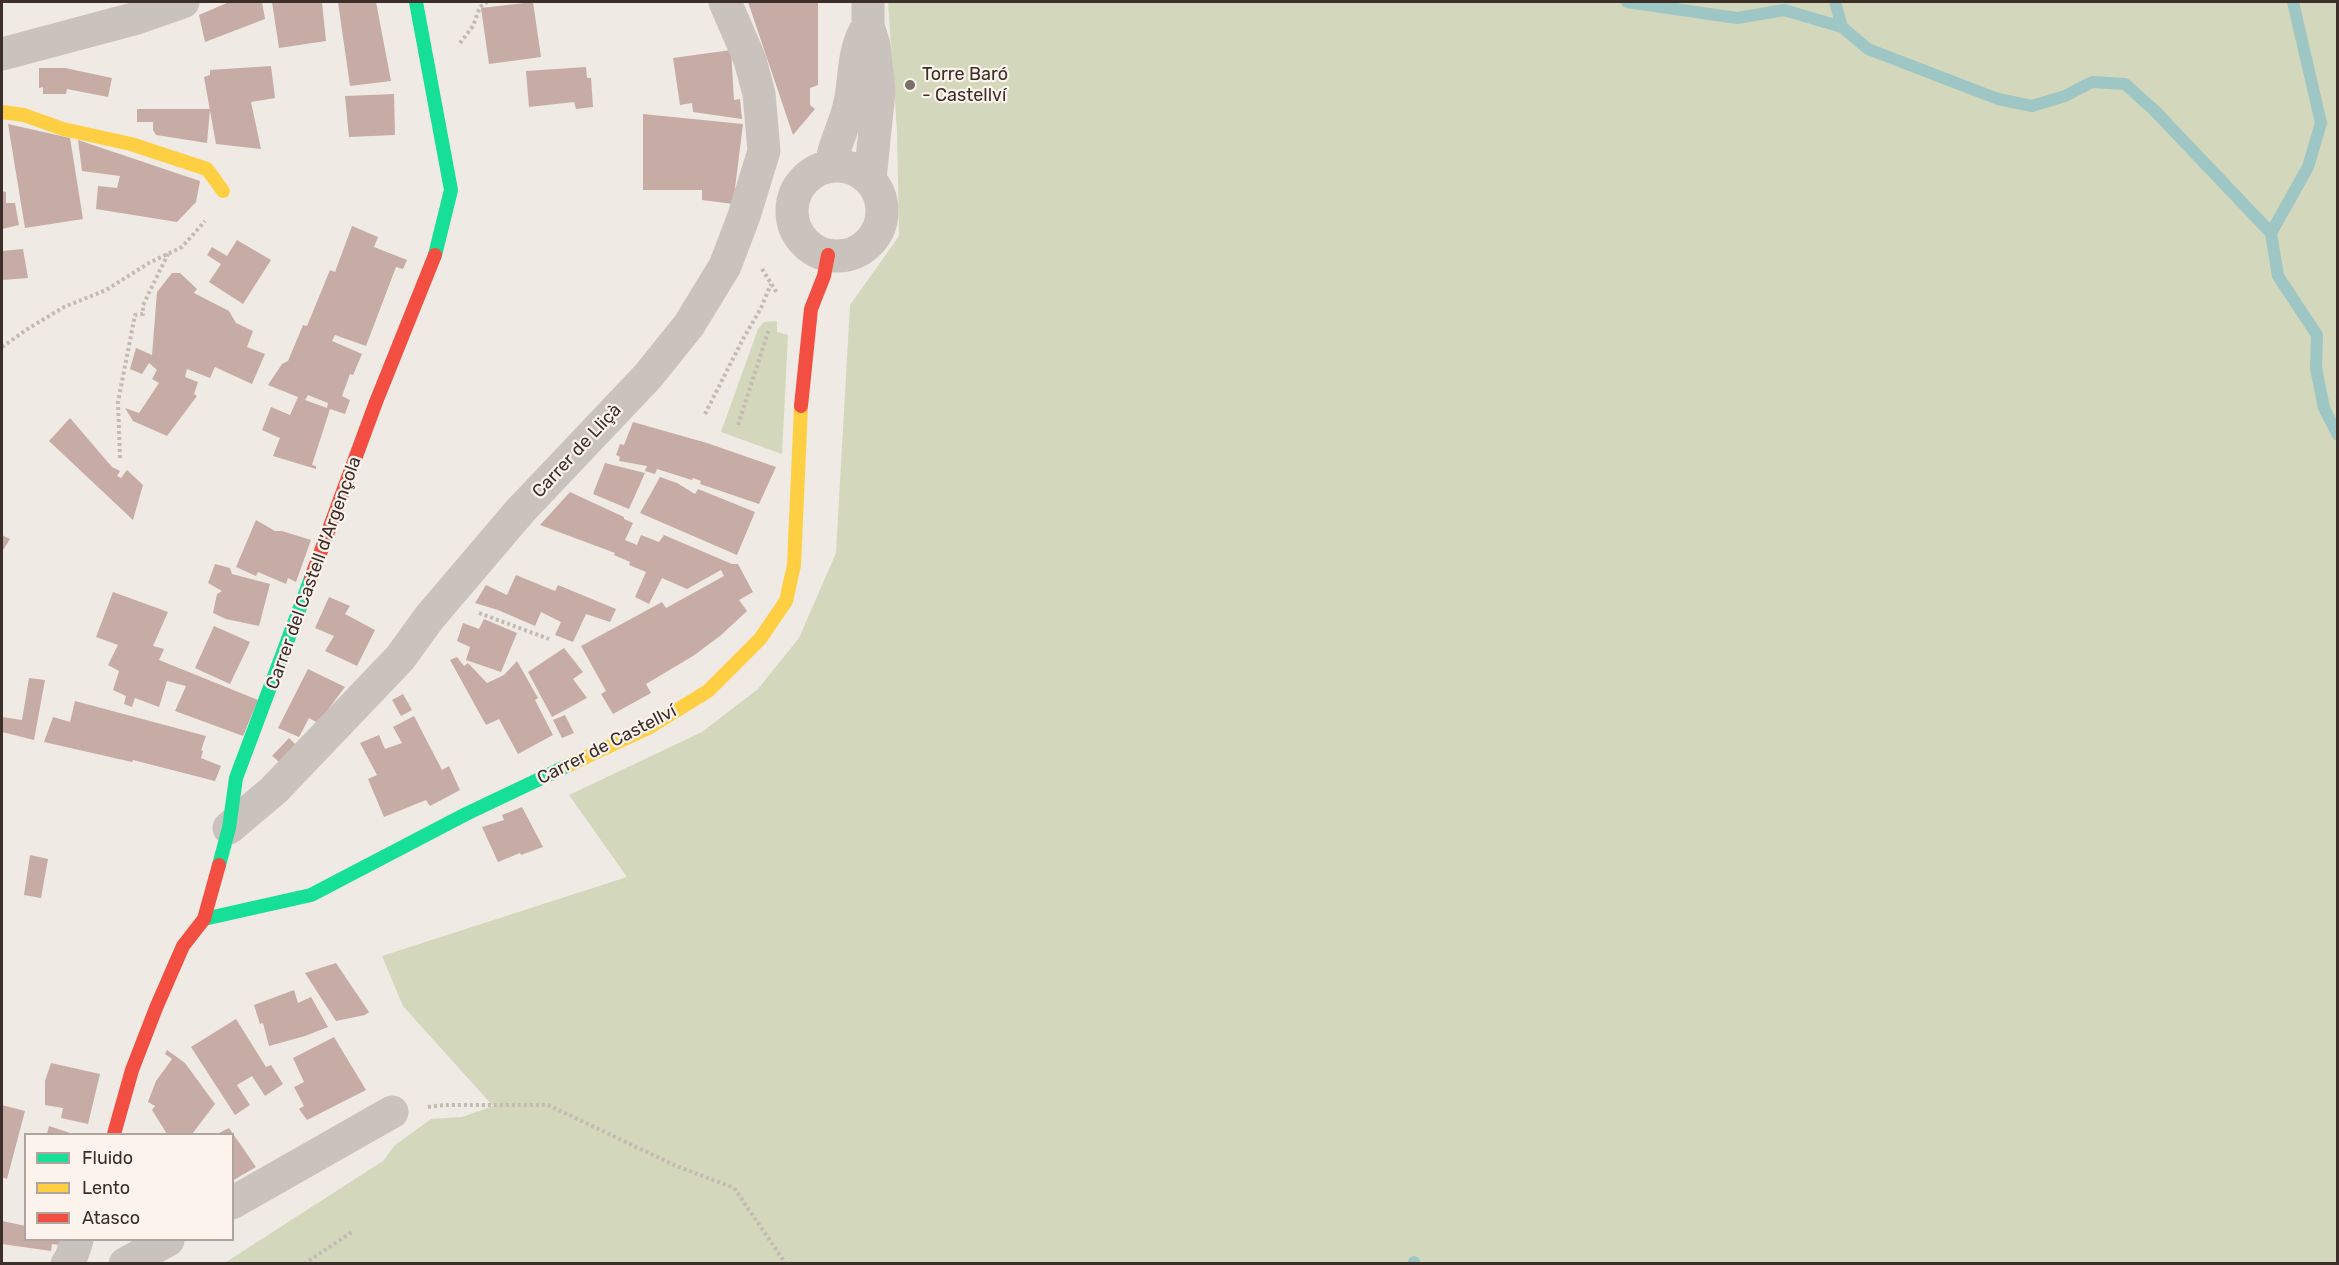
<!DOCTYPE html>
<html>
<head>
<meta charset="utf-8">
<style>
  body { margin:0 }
  #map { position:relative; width:2339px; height:1265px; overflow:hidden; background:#f0eae4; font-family:Rubik,sans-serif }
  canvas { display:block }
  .frame { position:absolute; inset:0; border:3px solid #3c2e29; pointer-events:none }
  .legend { position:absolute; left:24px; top:1133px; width:210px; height:108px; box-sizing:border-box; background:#fcf4ec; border:2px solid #afa59e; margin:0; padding:8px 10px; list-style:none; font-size:18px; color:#3c2e29 }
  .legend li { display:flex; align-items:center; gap:12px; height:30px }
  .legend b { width:30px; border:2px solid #afa59e }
</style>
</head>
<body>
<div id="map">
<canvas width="2339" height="1265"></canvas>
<div class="frame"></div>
<ul class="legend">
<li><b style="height:8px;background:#16e098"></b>Fluido</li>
<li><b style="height:8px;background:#ffcf43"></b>Lento</li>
<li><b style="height:8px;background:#f24e42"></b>Atasco</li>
</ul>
</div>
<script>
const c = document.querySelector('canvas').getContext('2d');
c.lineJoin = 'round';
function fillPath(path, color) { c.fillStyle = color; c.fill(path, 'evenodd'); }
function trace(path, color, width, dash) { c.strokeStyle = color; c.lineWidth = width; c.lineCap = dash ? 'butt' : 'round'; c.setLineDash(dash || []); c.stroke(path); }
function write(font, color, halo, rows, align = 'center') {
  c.font = font + ' Rubik,sans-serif'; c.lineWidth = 4.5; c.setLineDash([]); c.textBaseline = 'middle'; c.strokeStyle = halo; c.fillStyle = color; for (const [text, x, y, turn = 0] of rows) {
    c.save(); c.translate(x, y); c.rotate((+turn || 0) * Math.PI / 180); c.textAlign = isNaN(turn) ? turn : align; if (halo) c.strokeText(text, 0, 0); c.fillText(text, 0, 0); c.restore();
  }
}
fillPath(new Path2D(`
  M888 2H2337V1263L223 1264 383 1161 395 1145 431 1119 462 1117 493 1106 403 1006 382 956 627 877 569 795 702 732 758 689 799 638 836 553 850 305 899 236 897 131Z
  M777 321V332L788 335 782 454 721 432 758 329 764 322Z`), '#d3d7bc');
trace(new Path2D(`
  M1627 2 1737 18 1784 10 1842 27 1868 49 1998 99 2032 106 2065 96 2092 82 2125 84 2155 111 2271 233
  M1835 2 1842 27
  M2293 2 2321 123 2308 167 2271 233 2278 276 2317 335 2316 368 2324 408 2338 435
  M1414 1262V1264`), '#9dc6c4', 12);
fillPath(new Path2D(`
  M229 2H262L265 19 205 42 199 15Z
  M272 2H322L326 41 279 48Z
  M338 2H376L391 81 350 86Z
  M533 2 541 57 489 64 481 8Z
  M748 2H818V85L810 88V105L815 109 793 135Z
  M731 50 734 100 740 99 742 119 693 112 692 103 680 105 673 58Z
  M271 66 275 98 251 102 261 149 216 144 204 77 210 75V70Z
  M586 67 587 78H591L593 107 576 109 574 102 529 107 526 71Z
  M39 68H65L112 78 108 97 67 89 66 94H43V87L39 88Z
  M394 94 395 135 349 137 345 96Z
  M137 109H210L207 143 156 135 153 130V122H137Z
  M643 114 743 124 733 204 702 200V190H643Z
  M8 124 70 138 83 219 25 228Z
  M78 140 200 181 196 202 177 222 96 209 98 186 117 188 120 176 82 171Z
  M2 191 6 192V203H15L19 225 2 229Z
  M352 226 378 237 374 247 407 260 403 269 396 267 366 346 335 335 332 341 362 354 353 375 350 374 342 396 350 400 345 414 330 409 312 465 316 466V469L273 456 280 438 262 430 271 407 290 415 298 397 268 385 282 364 288 361 303 325 307 326 330 270 335 272ZM308 395 328 403 327 408 305 400Z
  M237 240 271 260 243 304 209 282 221 264 207 255 212 247 227 256Z
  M23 249 28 278 2 280V251Z
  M172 273H180L197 289 194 293 229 311 236 323 253 331 247 347 265 354 252 384 215 367 210 378 187 369 185 377 198 382 194 394 197 396 167 436 133 421 125 408 139 413 159 383 152 379 157 370 149 363 142 374 130 369 136 348 152 355 157 292Z
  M70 418 112 467 120 471 117 476 121 478 127 470 143 485 133 520 49 441Z
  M633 422 707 443 776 467 759 504 700 484 701 481 693 478 692 480 657 469 655 474 645 471 647 466 619 461 620 457 616 455 620 444 624 445Z
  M605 463 645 473 629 509 593 494Z
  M660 477 677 483 695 494 698 489 755 512 737 555 640 513Z
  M570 492 624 517V519L633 523 625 540 637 545 641 535 659 542 664 535 732 564H738L753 592 739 600 747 611 720 636 693 656 646 684 651 693 613 714 601 694 606 691 581 646 662 602 666 608 724 576 721 570 687 589 662 578 649 604 635 597 646 572 629 565 630 562 614 555 615 553 540 525Z
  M256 520 275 531H282L311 540 296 582 288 578 286 584 258 572 256 576 236 567Z
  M2 535 10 539 2 552Z
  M215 564 230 568 232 574 270 584 259 626 226 619 213 613 217 594 222 591 208 583Z
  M516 575 555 591 558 585 616 609 610 622 586 614 573 642 555 635 561 622 541 612 535 626 498 610 475 603 486 585 507 595Z
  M113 592 168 612 153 646 164 649 159 660 258 700 243 736 175 711 186 686 167 681 159 707 135 698 132 707 124 704 126 696 113 690 119 671 108 665 118 645 96 637Z
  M329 597 350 606 345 614 375 630 357 666 325 651 334 636 315 628Z
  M484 619 517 633 501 672 466 660 470 647 457 641 463 623 479 629Z
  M214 626 250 642 230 684 195 668Z
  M564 648 583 672 573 679 587 698 552 717 528 672Z
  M457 657 464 666 468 663 487 683 504 675 517 661 538 698 535 700 553 735 518 754 499 719 486 725 450 660Z
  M308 669 345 687 318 723 309 718 299 737 278 728Z
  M29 678 45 680 34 740 2 732V717L22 720Z
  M403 694 412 710 401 716 392 700Z
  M75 701 206 736 201 750 203 751 201 758 221 766 215 781 133 760 132 762 44 742 53 717 70 722Z
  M565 715 574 733 562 738 553 720Z
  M414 716 442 770 449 766 460 790 430 806 426 800 384 817 368 779 377 775 360 743 379 735 385 749 402 743 393 727Z
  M289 738 296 745 283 765 272 756Z
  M522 807 543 847 521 855 520 853 498 862 482 827 504 820 502 815Z
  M30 855 48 859 41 898 24 895Z
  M336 963 369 1012 365 1015 336 1021 305 973Z
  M294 990 298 1003 311 997 328 1027 305 1036 269 1046 263 1023 260 1024 254 1005Z
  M236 1019 266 1067 271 1065 283 1084 265 1096 252 1076 237 1085 250 1105 235 1115 191 1047Z
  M334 1037 366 1090 307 1120 299 1109 304 1106 294 1087 304 1082 293 1058Z
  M167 1050 185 1063 215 1104 192 1134H167L152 1110 155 1106 148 1102 156 1081 172 1059 165 1054Z
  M51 1063 100 1074 88 1124 61 1118 63 1108 45 1105V1081Z
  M2 1105 25 1111 7 1179 2 1177Z
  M49 1126 73 1134H47Z
  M229 1128 256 1167 232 1181V1134H217Z
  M2 1221 26 1226V1240H61L60 1245 52 1244 51 1251 2 1244Z`), '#c6aca4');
trace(new Path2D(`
  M460 43 473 26 480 7 487 2
  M762 269 777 293
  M2 347 29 328 64 307 106 290 149 263 182 247 205 221
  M705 414 743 339 761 308 771 284
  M738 425 769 329
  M120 458 118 402 135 315 143 314V305L168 254
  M479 613 549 639
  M428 1107 443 1105H548L674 1165 734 1188 786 1264
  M304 1264 352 1232`), '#c3bab4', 4, [3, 3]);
trace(new Path2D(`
  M868 2V26L874 45 879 91 870 179
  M2 54 137 18 183 2
  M831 165C834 143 846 124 850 102 855 79 853 54 864 33
  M792 211a45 45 0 1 1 90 0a45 45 0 1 1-90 0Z
  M229 828 274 790 400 658 429 618 520 511 648 376 689 325 725 266 744 216 764 151 759 94 750 60 725 2
  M232 1203 392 1112
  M67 1264 71 1258 77 1240
  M125 1264 168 1240`), '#cac2bc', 33);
trace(new Path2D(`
  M416 2 451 190 435 255
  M219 865 229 828 236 778 311 578
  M204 919 311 895 466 814 569 765`), '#16e098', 14);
trace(new Path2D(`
  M2 112 24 115 63 129 131 144 207 169 223 191
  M569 765 648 728 708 691 760 639 786 601 794 565 801 406`), '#ffcf43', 14);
trace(new Path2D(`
  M801 406 811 309 824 276 828 255
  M311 578 376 402 435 255
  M114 1134 132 1070 156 1008 183 946 204 919 219 865`), '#f24e42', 14);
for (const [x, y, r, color] of [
  [910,85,6,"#7b706a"]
]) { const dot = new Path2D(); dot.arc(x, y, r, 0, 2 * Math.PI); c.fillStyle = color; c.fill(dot); trace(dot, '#fcf4ec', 2); }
write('18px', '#3c2e29', '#fcf4ec', [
  ["Torre Baró",922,75],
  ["- Castellví",922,96]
], 'left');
write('18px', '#3c2e29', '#fcf4ec', [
  ["Carrer de Lliçà",577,451,-47],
  ["Carrer del Castell d'Argençola",314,573,-70],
  ["Carrer de Castellví",607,745,-27]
]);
</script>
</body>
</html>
